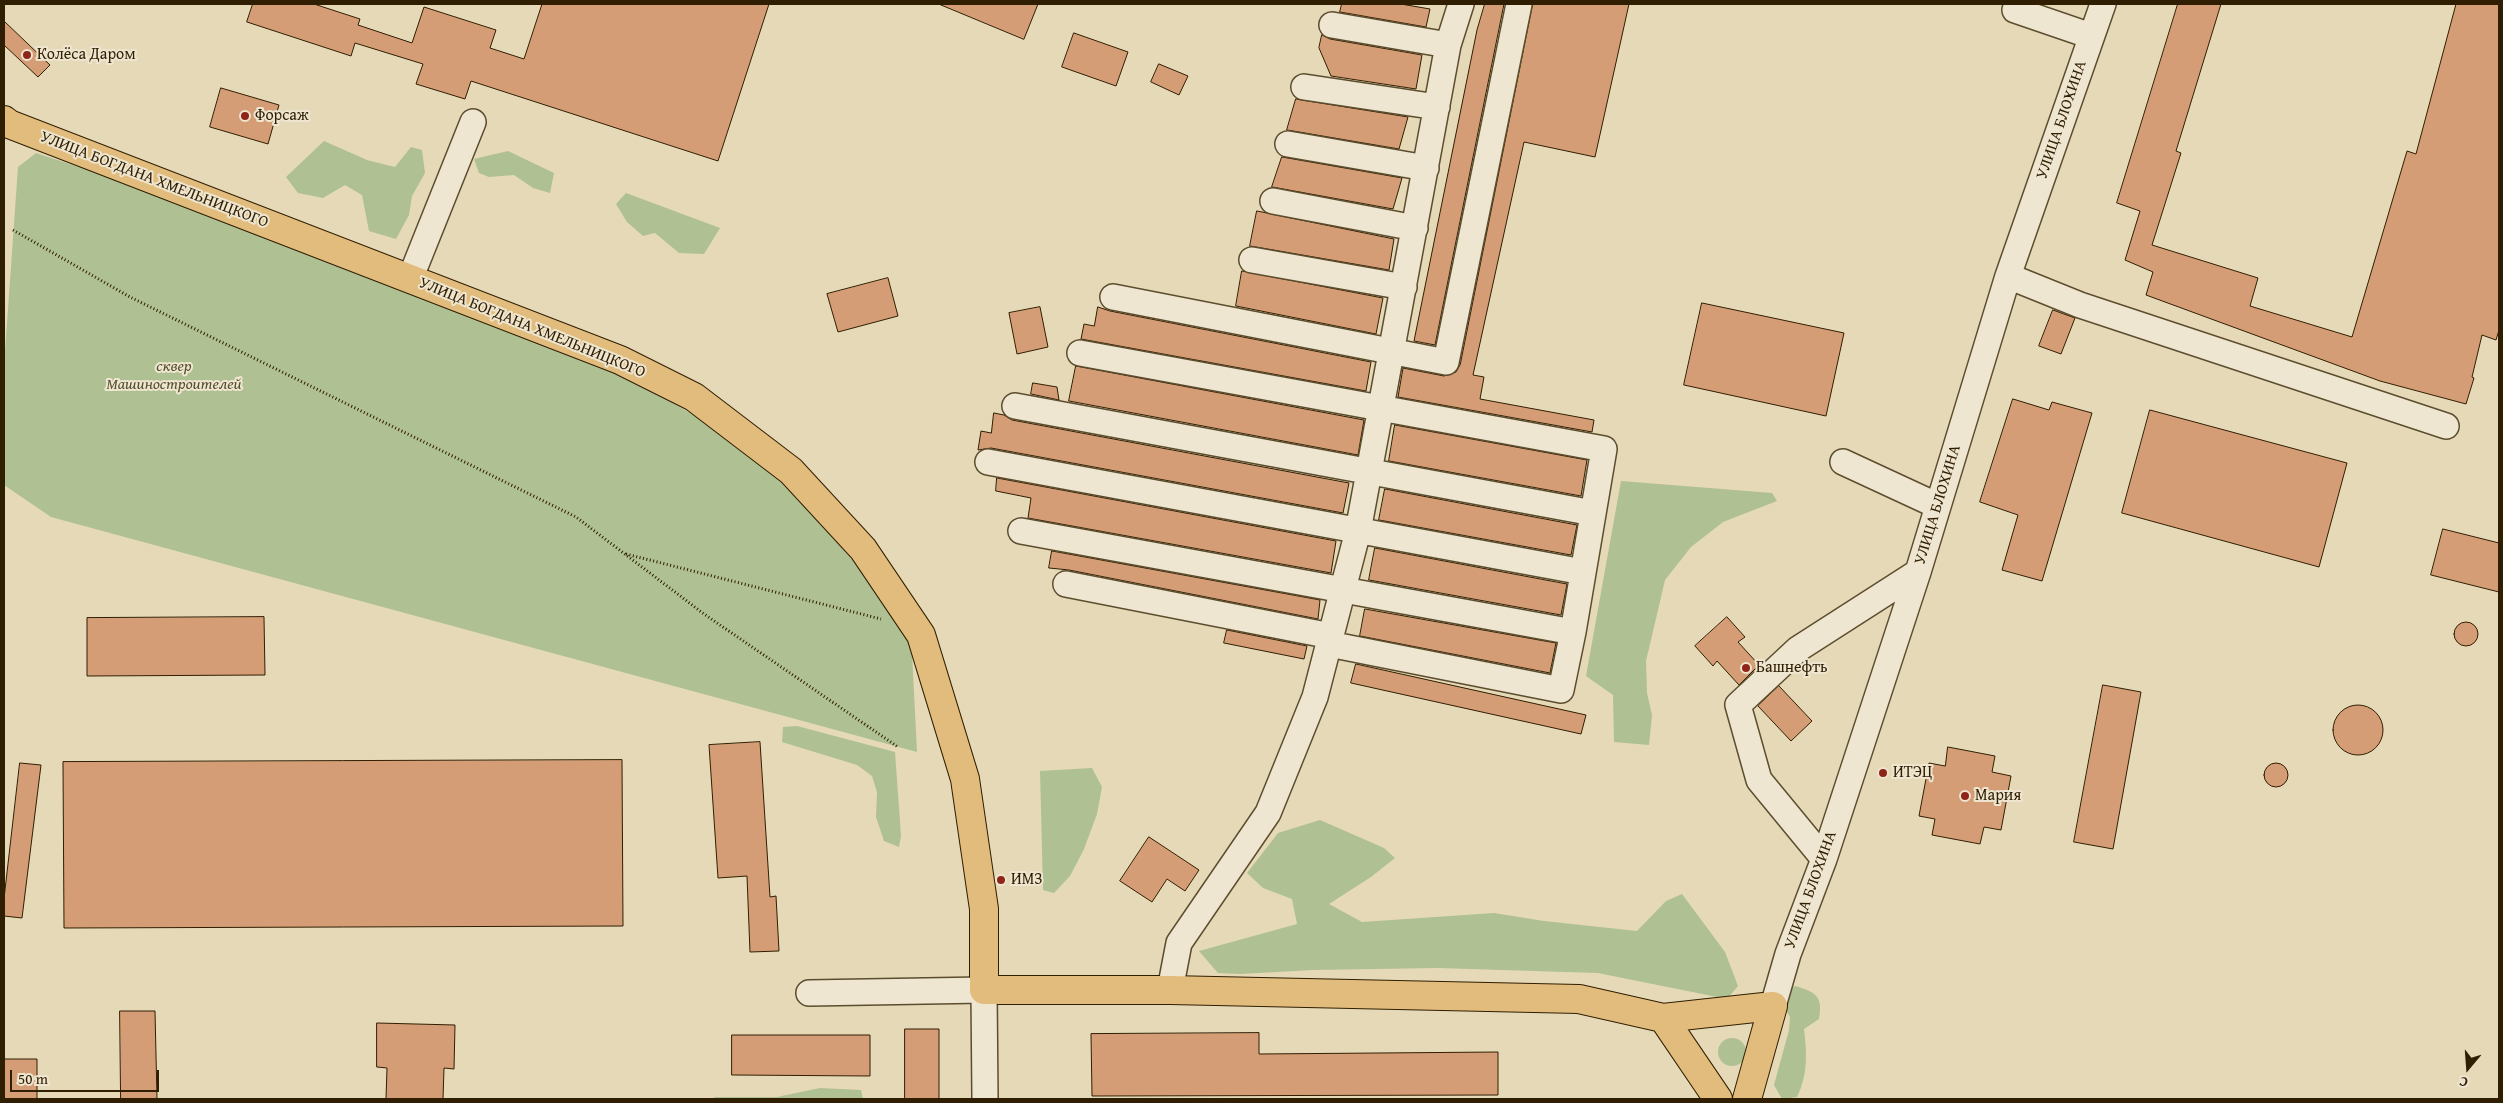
<!DOCTYPE html>
<html>
<head>
<meta charset="utf-8">
<style>
  body { margin:0 }
  #map { position:relative; width:2503px; height:1103px; overflow:hidden; background:#e5d9b7; font-family:"Gentium Book Plus",serif }
  canvas { display:block }
  .frame { position:absolute; inset:0; border:5px solid #301e02; pointer-events:none }
  .north { position:absolute; left:2443px; top:1043px; width:50px; height:50px; -webkit-text-stroke:4px #eee6d0; paint-order:stroke; rotate:198deg; font-size:14px; font-weight:700; line-height:20px; text-align:center; color:#301e02 }
  .north::after { content:''; display:block; margin:auto; width:18px; height:22px; background:#301e02; clip-path:polygon(50% 0,100% 100%,50% 72%,0 100%) }
  .scale { position:absolute; left:10px; top:1070px; width:149px; height:22px; box-sizing:border-box; border:2px solid #301e02; border-top:0; padding-left:6px; font-size:15px; line-height:18px; white-space:nowrap; color:#301e02; -webkit-text-stroke:4px #eee6d0; paint-order:stroke }
</style>
</head>
<body>
<div id="map">
<canvas width="2503" height="1103"></canvas>
<div class="frame"></div>
<div class="north">С</div>
<div class="scale">50 m</div>
</div>
<script>
const c = document.querySelector('canvas').getContext('2d');
c.lineJoin = 'round';
function fillPath(path, color) { c.fillStyle = color; c.fill(path, 'evenodd'); }
function trace(path, color, width, dash) { c.strokeStyle = color; c.lineWidth = width; c.lineCap = dash ? 'butt' : 'round'; c.setLineDash(dash || []); c.stroke(path); }
function write(font, color, halo, rows, align = 'center') {
  c.font = font + ' "Gentium Book Plus",serif'; c.lineWidth = 4; c.setLineDash([]); c.textBaseline = 'middle'; c.strokeStyle = halo; c.fillStyle = color; for (const [text, x, y, turn = 0] of rows) {
    c.save(); c.translate(x, y); c.rotate((+turn || 0) * Math.PI / 180); c.textAlign = isNaN(turn) ? turn : align; if (halo) c.strokeText(text, 0, 0); c.fillText(text, 0, 0); c.restore();
  }
}
fillPath(new Path2D(`
  M324 141 367 160 395 167 411 147 422 150 425 173 412 196 409 215 396 239 369 231 362 195 345 185 323 198 298 193 286 177Z
  M508 151 554 173 550 193 533 188 514 175 489 177 479 173 474 159Z
  M36 153 184 201 621 372 749 448 817 509 911 633 917 752 51 517 4 485V366L18 167Z
  M626 193 720 228 704 254 679 253 655 233 643 236 627 222 616 204Z
  M1621 481 1772 493 1777 501 1723 522 1691 547 1665 580 1646 661 1647 693 1652 715 1649 745 1614 742 1613 695 1586 676Z
  M797 726 895 752 901 836 899 847 884 841 876 817 877 792 872 776 857 765 782 742 783 727Z
  M1092 768 1102 787 1097 814 1084 849 1070 876 1054 893 1043 890 1040 771Z
  M1320 820 1384 848 1395 858 1371 877 1329 904 1362 922 1494 913 1544 921 1637 931 1666 901 1682 894 1725 952 1738 986 1727 999 1598 973 1438 968 1313 970 1241 974 1218 973 1199 951 1297 924 1292 899 1263 888 1247 873 1278 833Z
  M1795 986C1816 992 1823 996 1819 1019L1804 1029C1807 1053 1808 1075 1797 1097L1782 1099 1774 1085 1789 1030 1790 1017 1783 1004 1786 992Z
  M1718 1052a14 14 0 1 1 28 0a14 14 0 1 1-28 0Z
  M820 1088 861 1090 863 1099H715L714 1097H777Z`), '#afc093');
const building = new Path2D(`
  M253 4H314L360 19 358 25 412 43 424 7 496 30 490 48 524 59 542 4H769L718 161 471 81 465 99 416 84 423 64 355 43 351 56 247 22Z
  M939 4H1038L1024 39Z
  M1342 4H1401L1430 9 1426 27 1340 12Z
  M1485 4H1504L1435 345 1414 341 1477 30Z
  M1533 4H1629L1595 157 1524 142 1473 375 1484 377 1480 399 1594 420 1592 432 1398 397 1403 368 1444 376 1456 372 1460 365Z
  M2178 4H2221L2176 151 2181 153 2152 245 2258 278 2250 306 2352 337 2407 151 2416 154 2456 4H2499V330L2496 340 2482 335 2472 377 2474 378 2466 404 2380 381 2146 295 2153 272 2125 260 2140 211 2117 203Z
  M4 21 50 65 38 77 4 45Z
  M1074 33 1128 52 1116 86 1062 67Z
  M1322 35 1330 39 1422 55 1416 89 1331 76 1319 48Z
  M1159 64 1188 76 1179 95 1151 82Z
  M221 88 279 105 268 144 210 127Z
  M1296 99 1408 117 1399 149 1287 130Z
  M1282 157 1402 178 1393 209 1272 187Z
  M1257 211 1394 239 1389 270 1250 246Z
  M1242 271 1383 298 1376 334 1236 306Z
  M888 278 898 316 838 332 827 294Z
  M1702 303 1844 333 1826 416 1684 385Z
  M1040 307 1048 347 1017 354 1009 313Z
  M1098 307 1110 311 1371 362 1366 391 1081 339 1084 324 1094 326Z
  M2053 310 2075 318 2061 354 2039 346Z
  M1076 366 1364 420 1358 455 1069 401Z
  M1033 383 1057 387 1059 400 1031 394Z
  M2013 399 2049 410 2052 402 2092 413 2042 581 2002 570 2018 515 1980 502Z
  M2150 410 2347 463 2319 567 2122 513Z
  M994 413 1004 415 1012 420 1349 483 1343 513 991 448 978 450 981 431 991 433Z
  M1395 425 1587 460 1581 496 1389 461Z
  M997 478 1336 541 1331 573 1028 518 1031 498 996 491Z
  M1385 489 1577 525 1571 555 1379 520Z
  M2443 529 2499 543V592L2431 575Z
  M1375 548 1567 584 1561 615 1369 580Z
  M1052 551 1320 600 1318 619 1069 570 1049 568Z
  M1365 609 1556 643 1550 673 1360 636Z
  M264 617 265 675 87 676V618Z
  M1727 617 1745 637 1738 642 1759 665 1739 685 1717 661 1713 666 1695 646Z
  M2454 634a12 12 0 1 1 24 0a12 12 0 1 1-24 0Z
  M1227 630 1307 646 1304 659 1224 643Z
  M1356 664 1586 715 1581 734 1351 683Z
  M2103 685 2141 692 2113 849 2074 842Z
  M1779 686 1812 721 1791 741 1758 706Z
  M2333 730a25 25 0 1 1 50 0a25 25 0 1 1-50 0Z
  M760 742 770 897 776 896 779 951 750 952 747 876 718 878 709 745Z
  M1948 747 1995 756 1992 772 2011 776 2001 830 1984 827 1980 844 1932 835 1935 819 1919 816 1929 763 1945 766Z
  M622 760 623 926 64 928 63 762Z
  M2264 775a12 12 0 1 1 24 0a12 12 0 1 1-24 0Z
  M20 763 41 765 22 918 4 916V899Z
  M1149 837 1199 870 1185 891 1167 879 1152 902 1120 881Z
  M120 1011H155L157 1099H121Z
  M377 1023 455 1025 454 1069 444 1068 443 1099H386L387 1068 377 1067Z
  M905 1029H939V1099H905Z
  M1259 1033V1054L1498 1052V1095L1092 1096 1091 1034Z
  M732 1035H870V1076L732 1075Z
  M4 1059H37V1099H4Z`);
fillPath(building, '#d49d76');
trace(building, '#301e02', 1);
const minor = new Path2D(`
  M2015 10 2091 36
  M1332 25 1448 45
  M1304 87 1437 107
  M1288 144 1426 168
  M1273 201 1415 228
  M1252 260 1404 287
  M2008 276 2080 305 2446 426
  M410 279 473 122
  M1113 297 1446 362 1519 4
  M1080 353 1604 449 1573 632
  M1015 406 1593 513
  M988 462 1583 572
  M1843 462 1938 506
  M1021 531 1573 632 1561 690 1329 644
  M1066 584 1331 636
  M1824 859 1759 780 1738 705 1798 649 1918 572
  M1170 990 1179 943 1268 813 1315 697 1358 531 1448 45 1461 4
  M809 993 984 990 985 1099
  M1773 1006 1788 954 1824 859 1918 572 2008 276 2103 4`);
const major = new Path2D(`
  M4 120 9 124 620 360 694 397 791 471 863 549 921 635 965 779 984 909V990H1170L1579 999 1663 1018
  M1718 1099 1663 1018 1773 1006 1747 1099`);
trace(minor, '#5d4d2f', 28);
trace(major, '#301e02', 30);
trace(new Path2D(`
  M13 230 130 297 576 517 704 614 898 747
  M626 554 881 619`), '#301e02', 3, [1, 2.5]);
trace(minor, '#eee6d0', 25);
trace(major, '#e2bc7c', 28);
for (const [x, y, r, color] of [
  [27,55,5,"#8f2418"],
  [245,116,5,"#8f2418"],
  [1746,668,5,"#8f2418"],
  [1883,773,5,"#8f2418"],
  [1965,796,5,"#8f2418"],
  [1001,880,5,"#8f2418"]
]) { const dot = new Path2D(); dot.arc(x, y, r, 0, 2 * Math.PI); c.fillStyle = color; c.fill(dot); trace(dot, '#eee6d0', 2); }
write('16px', '#301e02', '#eee6d0', [
  ["Колёса Даром",37,55],
  ["Форсаж",255,116],
  ["Башнефть",1756,668],
  ["ИТЭЦ",1893,773],
  ["Мария",1975,796],
  ["ИМЗ",1011,880]
], 'left');
write('16px', '#301e02', '#eee6d0', [
  ["УЛИЦА БЛОХИНА",2062,120,-71],
  ["УЛИЦА БОГДАНА ХМЕЛЬНИЦКОГО",154,180,21],
  ["УЛИЦА БОГДАНА ХМЕЛЬНИЦКОГО",532,328,22],
  ["УЛИЦА БЛОХИНА",1938,505,-73],
  ["УЛИЦА БЛОХИНА",1811,890,-70]
]);
write('italic 16px', '#564f2e', '#eee6d0', [
  ["сквер",174,367],
  ["Машиностроителей",174,385]
]);
</script>
</body>
</html>
